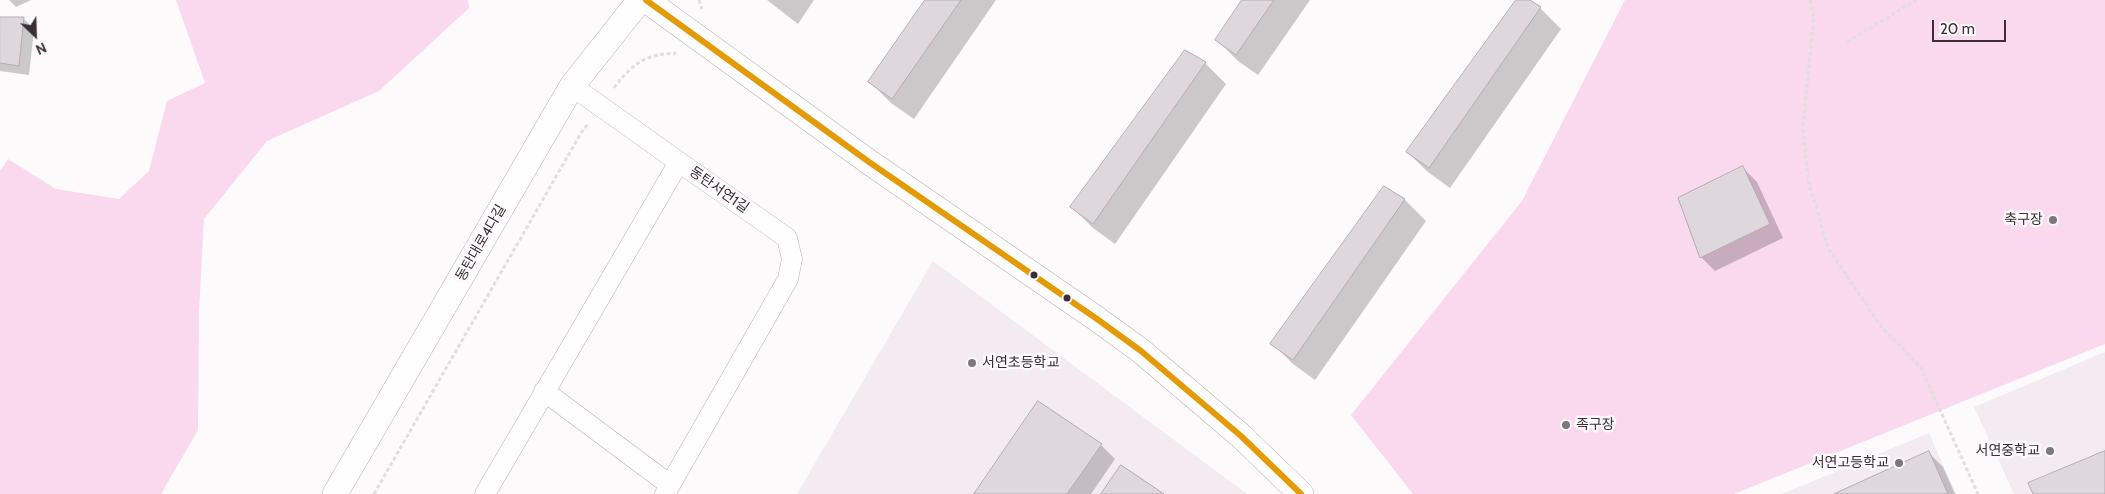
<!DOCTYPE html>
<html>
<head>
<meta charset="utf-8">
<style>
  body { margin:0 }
  #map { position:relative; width:2105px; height:494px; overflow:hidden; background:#fdfafc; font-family:Cabin,sans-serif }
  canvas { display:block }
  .north { position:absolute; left:10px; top:10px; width:50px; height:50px; -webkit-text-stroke:4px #fef9fc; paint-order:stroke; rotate:156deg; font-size:14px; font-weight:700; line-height:20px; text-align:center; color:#392f35 }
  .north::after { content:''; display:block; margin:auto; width:18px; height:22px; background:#392f35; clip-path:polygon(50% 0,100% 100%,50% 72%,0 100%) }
  .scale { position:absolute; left:1932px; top:20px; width:74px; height:22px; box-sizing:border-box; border:2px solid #392f35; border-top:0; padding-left:6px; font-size:15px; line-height:18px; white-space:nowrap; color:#392f35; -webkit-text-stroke:4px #fef9fc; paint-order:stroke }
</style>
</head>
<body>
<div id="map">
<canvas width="2105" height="494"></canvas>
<div class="north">N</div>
<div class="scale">20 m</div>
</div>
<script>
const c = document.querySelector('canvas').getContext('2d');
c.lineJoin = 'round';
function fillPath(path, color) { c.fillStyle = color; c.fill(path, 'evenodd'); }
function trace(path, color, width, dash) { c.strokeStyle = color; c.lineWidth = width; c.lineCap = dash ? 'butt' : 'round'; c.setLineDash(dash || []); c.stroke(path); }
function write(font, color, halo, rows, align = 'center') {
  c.font = font + ' Cabin,"Noto Sans KR",sans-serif'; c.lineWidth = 5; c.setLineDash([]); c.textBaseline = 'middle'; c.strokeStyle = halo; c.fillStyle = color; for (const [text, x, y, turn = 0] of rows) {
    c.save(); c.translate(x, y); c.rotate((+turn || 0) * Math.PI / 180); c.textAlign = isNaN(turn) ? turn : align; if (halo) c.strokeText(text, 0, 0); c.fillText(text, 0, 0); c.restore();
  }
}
fillPath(new Path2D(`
  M933 261 1247 494H797Z
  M2105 352V494H2014L1974 407Z
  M1929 433 1956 494H1782Z`), '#f4ebf0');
fillPath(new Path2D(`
  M176 0H468L469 8 379 91 267 141 204 219 199 312 198 430 161 494H0V171L8 159 56 189 119 199 149 171 167 101 205 83Z
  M1625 0H2105V344L1734 494H1413L1351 415 1522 201Z`), '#fad8ee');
fillPath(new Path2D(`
  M9 0H31L16 7Z
  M767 0H814L798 24Z
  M926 0H996L914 119 891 103 870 82Z
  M1244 0H1310L1258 75 1238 61 1217 40Z
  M1517 0H1527L1540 8 1561 29 1450 188 1428 172 1407 152Z
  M0 19H24L34 29 29 75 0 71Z
  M1205 63 1226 84 1115 244 1093 228 1072 207Z
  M1743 168 1757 182 1783 238 1715 271 1701 257Z
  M1385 188 1405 200 1426 221 1315 380 1293 364 1272 343Z
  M1101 445 1115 459 1091 494H976Z
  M1929 453 1943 467 1955 494H1837Z`), '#0003');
const building = new Path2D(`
  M925 0H961L892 99 868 82Z
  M1242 0H1274L1236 55 1215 40Z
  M1516 0H1530L1541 7 1429 168 1406 152Z
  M0 17H24L19 66 0 63Z
  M1185 50 1206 62 1093 224 1070 207Z
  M1743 166 1770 224 1700 258 1678 198Z
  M1384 186 1405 199 1293 360 1270 344Z
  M1038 401 1102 444 1067 494H974Z
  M1929 451 1948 494H1834Z
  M2105 451V494H2033L2028 483Z
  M1121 465 1164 494H1101Z`);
fillPath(building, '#ded7db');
trace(building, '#b3adb1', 1);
const minor = new Path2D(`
  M572 86 679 162
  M544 391 670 485
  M485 494 679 162 787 238 792 259 788 279 665 494`);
const tertiary = new Path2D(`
  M646 0 869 162 1097 319 1141 351 1241 436 1301 494
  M335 494 572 86 640 0`);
trace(minor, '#b6b0b3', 21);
trace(tertiary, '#b6b0b3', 26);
trace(new Path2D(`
  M699 0 702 9
  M1810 0 1814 17 1803 123 1804 144 1809 184 1829 250 1880 325 1921 368 1978 494
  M1847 42 1916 0
  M614 88C629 67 647 52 674 54L676 52
  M374 494 581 133 588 124`), '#dfdfdf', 3, [4, 2.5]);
trace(minor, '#fffeff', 20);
trace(tertiary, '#fffeff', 25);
trace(new Path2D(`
  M646 0 869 162 1097 319 1141 351 1241 436 1301 494`), '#e49a05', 6);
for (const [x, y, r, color] of [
  [2053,220,5,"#7e767b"],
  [1034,275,4.5,"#392f35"],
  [1067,298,4.5,"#392f35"],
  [972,363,5,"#7e767b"],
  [1566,425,5,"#7e767b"],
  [2050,451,5,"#7e767b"],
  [1899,463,5,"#7e767b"]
]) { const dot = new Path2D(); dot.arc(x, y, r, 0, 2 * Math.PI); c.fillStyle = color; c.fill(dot); trace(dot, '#fef9fc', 2); }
write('14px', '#392f35', '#fef9fc', [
  ["동탄서연1길",719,190,35],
  ["동탄대로4다길",481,243,-60]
]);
write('14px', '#392f35', '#fef9fc', [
  ["축구장",2043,220],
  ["서연초등학교",982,363,"left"],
  ["족구장",1576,425,"left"],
  ["서연중학교",2040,451],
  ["서연고등학교",1889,463]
], 'right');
</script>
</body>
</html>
